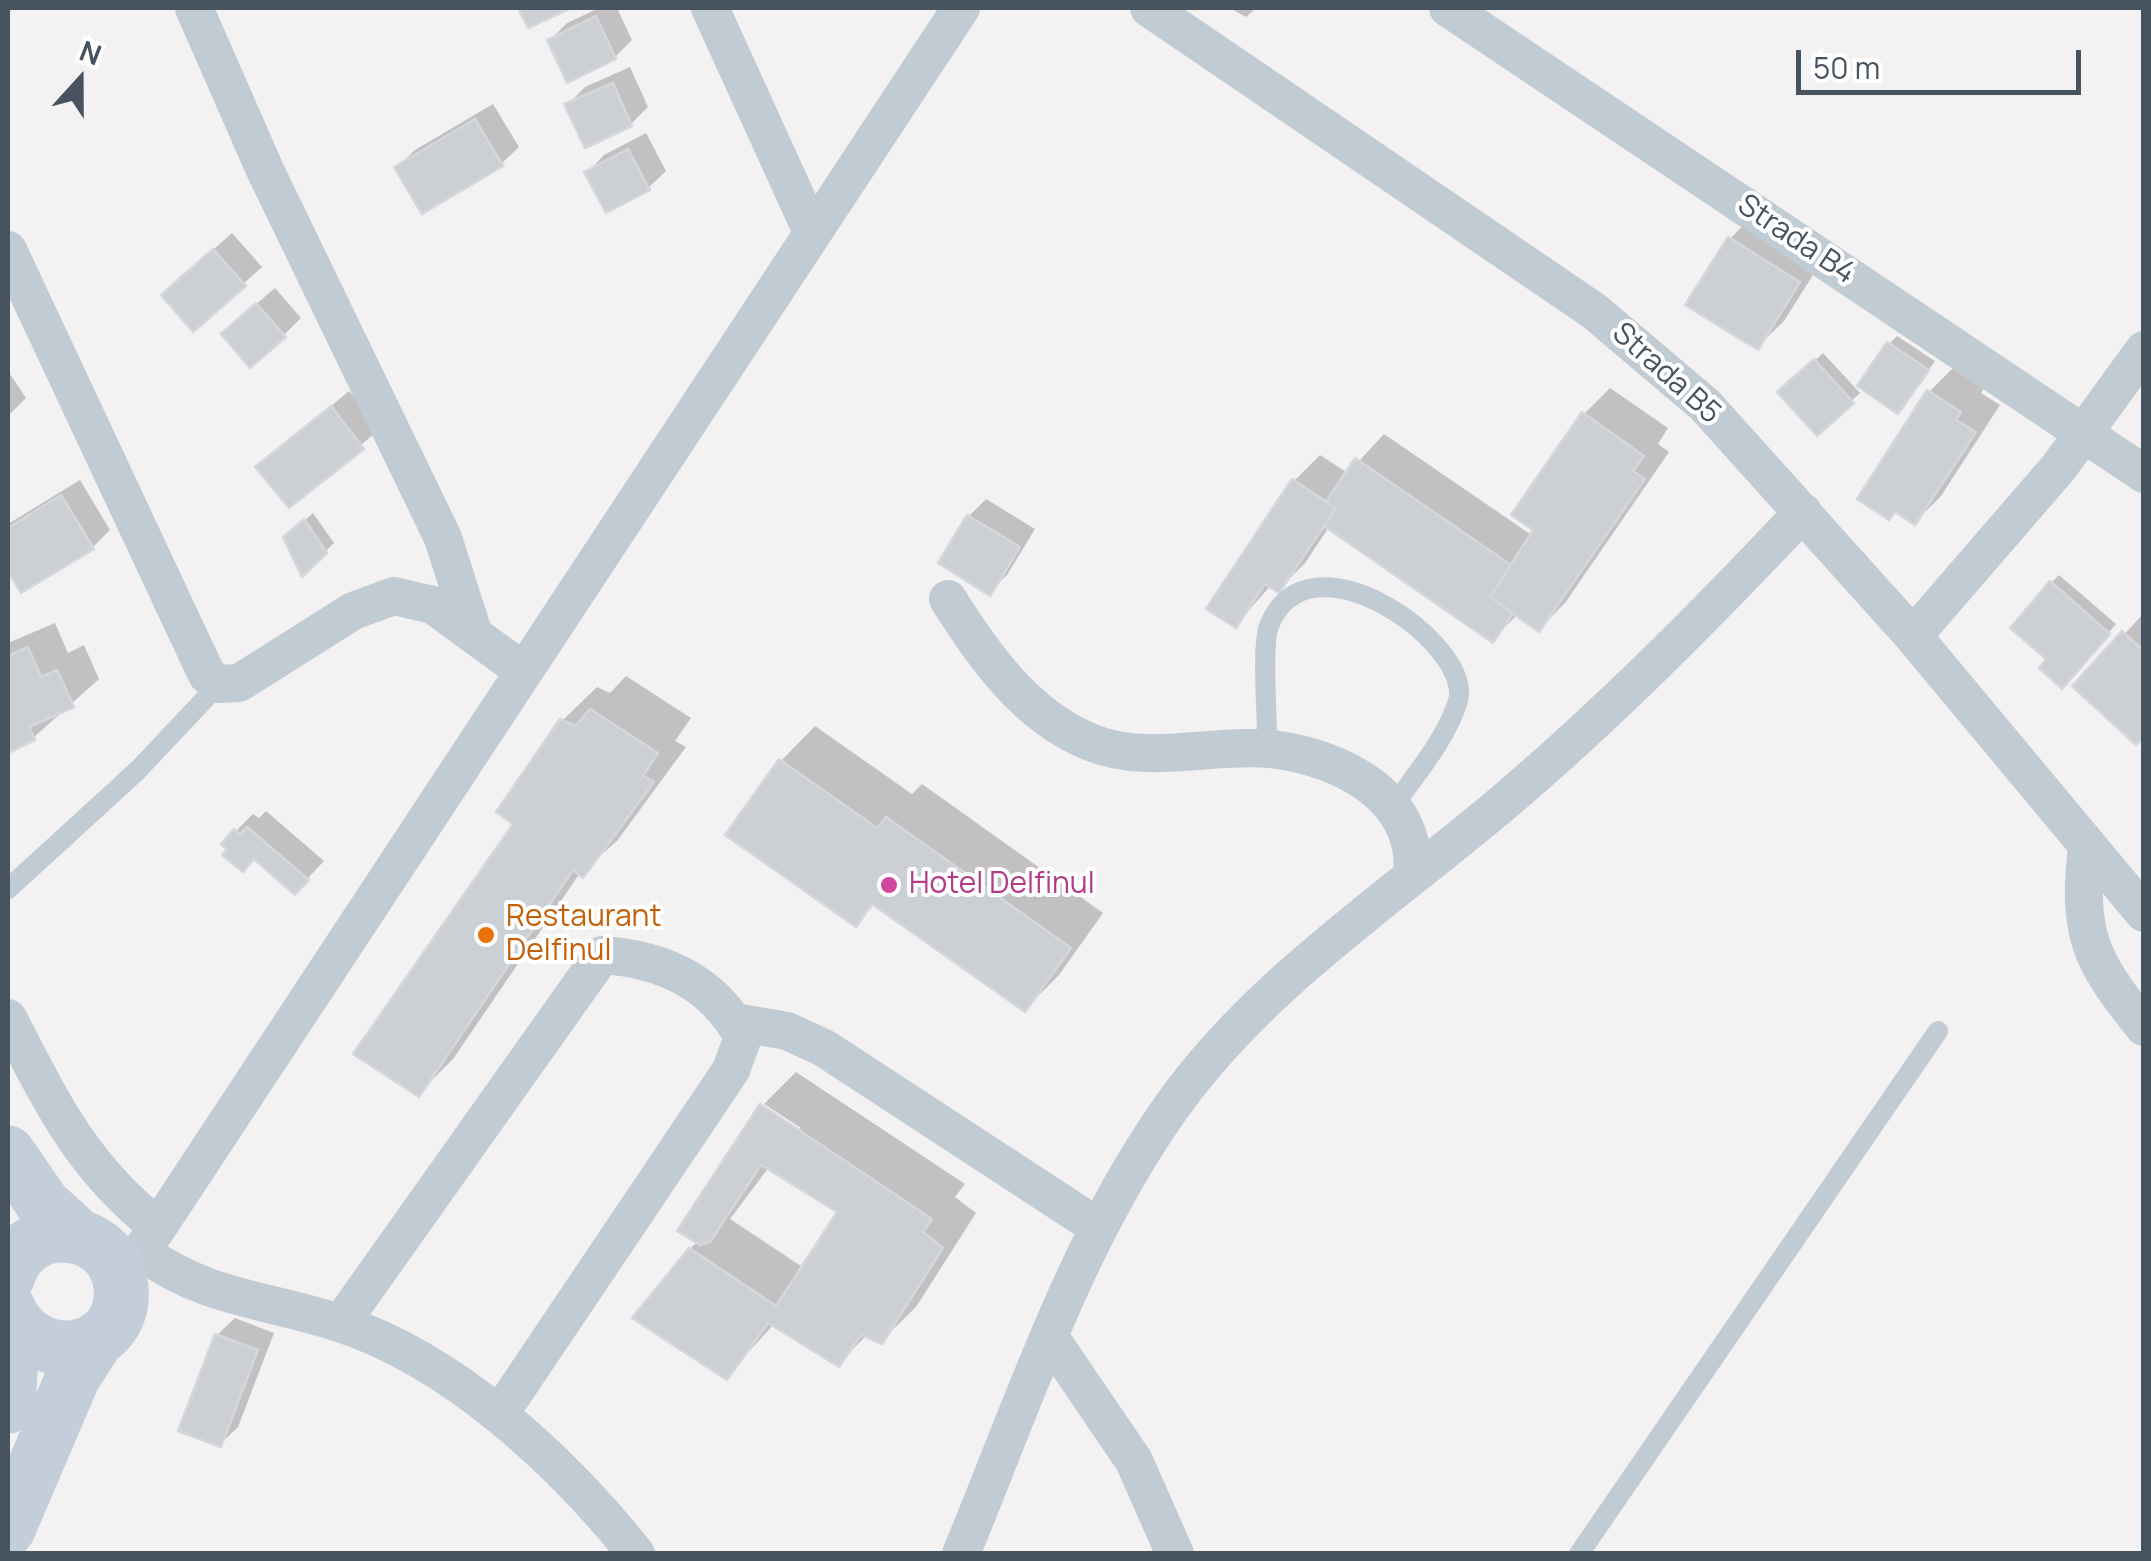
<!DOCTYPE html>
<html>
<head>
<meta charset="utf-8">
<style>
  body { margin:0 }
  #map { position:relative; width:2151px; height:1561px; overflow:hidden; background:#f3f1f1; font-family:Manrope,sans-serif }
  canvas { display:block }
  .frame { position:absolute; inset:0; border:10px solid #47545f; pointer-events:none }
  .north { position:absolute; left:30px; top:30px; width:100px; height:100px; -webkit-text-stroke:8px #fff; paint-order:stroke; rotate:21deg; font-size:28px; font-weight:700; line-height:40px; text-align:center; color:#47545f }
  .north::after { content:''; display:block; margin:auto; width:35px; height:45px; background:#47545f; clip-path:polygon(50% 0,100% 100%,50% 72%,0 100%) }
  .scale { position:absolute; left:1796px; top:50px; width:285px; height:45px; box-sizing:border-box; border:5px solid #47545f; border-top:0; padding-left:12px; font-size:30px; line-height:35px; white-space:nowrap; color:#47545f; -webkit-text-stroke:8px #fff; paint-order:stroke }
</style>
</head>
<body>
<div id="map">
<canvas width="2151" height="1561"></canvas>
<div class="frame"></div>
<div class="north">N</div>
<div class="scale">50 m</div>
</div>
<script>
const c = document.querySelector('canvas').getContext('2d');
c.lineJoin = 'round';
function fillPath(path, color) { c.fillStyle = color; c.fill(path, 'evenodd'); }
function trace(path, color, width, dash) { c.strokeStyle = color; c.lineWidth = width; c.lineCap = dash ? 'butt' : 'round'; c.setLineDash(dash || []); c.stroke(path); }
function write(font, color, halo, rows, align = 'center') {
  c.font = font + ' Manrope,sans-serif'; c.lineWidth = 8; c.setLineDash([]); c.textBaseline = 'middle'; c.strokeStyle = halo; c.fillStyle = color; for (const [text, x, y, turn = 0] of rows) {
    c.save(); c.translate(x, y); c.rotate((+turn || 0) * Math.PI / 180); c.textAlign = isNaN(turn) ? turn : align; if (halo) c.strokeText(text, 0, 0); c.fillText(text, 0, 0); c.restore();
  }
}
fillPath(new Path2D(`
  M599 8H617L632 40 615 57 550 40 567 23Z
  M1230 8H1256L1246 17Z
  M630 67 648 107 631 124 567 105 585 87Z
  M493 104 519 147 501 164 397 168 415 150Z
  M646 133 666 171 648 188 587 173 604 155Z
  M1756 212 1825 256 1784 321 1757 347 1730 239Z
  M232 233 262 267 194 328 181 278Z
  M275 288 301 318 284 335 241 317Z
  M1897 336 1935 361 1898 411 1889 344Z
  M1823 353 1860 393 1817 433 1780 392Z
  M1955 366 1986 385 1981 393 2000 405 1941 496 1915 522 1929 392Z
  M8 371 26 398 8 416Z
  M1610 388 1668 428 1658 444 1669 452 1565 603 1539 629 1518 614 1493 639 1329 527 1305 563 1279 589 1271 585 1236 625 1294 481 1320 455 1348 473 1384 434 1533 536 1584 414Z
  M349 391 380 429 290 505 259 467Z
  M80 480 110 530 93 547 22 590 8 566V524Z
  M986 499 1035 529 1007 575 989 592 969 516Z
  M313 513 334 543 303 573 286 538Z
  M2059 575 2116 624 2070 677 2050 659 2051 583Z
  M2144 613V734L2076 686Z
  M55 623 68 653 84 645 99 679 33 738 8 750V643Z
  M626 676 691 718 675 741 686 747 617 841 580 873 453 1059 419 1093 517 824 562 721 597 687 610 693Z
  M815 726 912 794 922 784 1103 913 1059 975 1025 1009 876 903 855 924 781 761Z
  M266 811 324 861 295 892 255 857 236 831 253 814 259 818Z
  M796 1072 965 1184 955 1197 976 1213 916 1307 881 1341 867 1335 838 1364 774 1324 726 1377 690 1249 698 1241 680 1230 801 1128 764 1104ZM769 1167 840 1211 804 1268 730 1219Z
  M235 1318 274 1333 238 1427 220 1444 217 1335Z`), '#0003');
const building = new Path2D(`
  M518 8H571L528 28Z
  M596 16 616 59 567 83 547 40Z
  M613 83 632 126 585 148 564 104Z
  M475 119 503 166 422 214 394 167Z
  M628 149 650 190 606 213 584 172Z
  M1728 237 1800 282 1758 350 1685 305Z
  M213 249 246 286 193 332 161 295Z
  M256 303 286 337 250 368 221 334Z
  M1887 342 1929 370 1898 414 1857 386Z
  M1814 359 1854 403 1817 436 1777 392Z
  M1927 390 1961 412 1956 420 1976 432 1915 525 1895 512 1889 520 1857 499Z
  M331 406 364 449 289 508 255 467Z
  M1582 412 1644 456 1633 471 1645 479 1539 632 1490 597 1533 530 1511 515Z
  M1355 458 1511 565 1490 597 1513 613 1493 643 1324 526 1336 508 1326 502Z
  M1292 479 1336 508 1279 593 1265 584 1236 628 1206 609Z
  M61 495 94 549 21 593 8 571V528Z
  M967 515 1020 547 990 596 938 563Z
  M304 519 327 553 302 577 283 537Z
  M2050 581 2110 634 2062 689 2039 668 2046 659 2010 628Z
  M2122 631 2144 651V737L2136 745 2072 686Z
  M28 647 41 677 57 670 74 707 29 727 35 740 8 753V656Z
  M590 709 658 753 643 776 654 782 583 878 573 870 419 1097 353 1054 513 824 496 812 560 719 575 726Z
  M779 759 877 828 886 817 1071 948 1025 1012 872 904 856 927 725 835Z
  M247 827 309 880 295 895 254 859 243 872 222 855 227 849 221 844 234 829 240 834Z
  M760 1104 932 1219 923 1232 943 1248 882 1344 861 1335 839 1367 768 1323 727 1380 632 1318 689 1248 776 1306 837 1212 761 1165 710 1242 700 1245 677 1231Z
  M215 1334 258 1350 221 1447 178 1431Z`);
fillPath(building, '#ccd0d5');
trace(building, '#d4d7dc', 2.5);
trace(new Path2D(`
  M1267 748C1268 722 1261 646 1269 626 1308 526 1474 645 1458 701 1446 739 1417 773 1394 805
  M8 889 138 770 219 684
  M1579 1554 1938 1031`), '#c1cbd3', 20);
trace(new Path2D(`
  M194 8 265 170 443 538 472 629
  M710 8 812 232
  M1149 8 1594 311 1705 405 1913 636 2144 913
  M1448 8 2144 474
  M8 250 207 675 219 684 239 683 353 611 394 596 433 605 522 670
  M948 599C983 655 1026 716 1090 742 1146 766 1214 743 1271 749 1341 757 1420 797 1412 876
  M1913 636 2059 467 2144 350
  M2087 847C2077 935 2090 960 2144 1027
  M8 1018C52 1103 81 1166 158 1227
  M735 1022 787 1031 824 1048 1098 1227
  M141 1251C205 1299 266 1299 339 1323 453 1360 562 1461 636 1554
  M117 1270 141 1251 158 1227 961 8
  M341 1323 602 955C663 959 713 982 743 1037L731 1070 499 1415
  M1049 1336 1134 1461 1175 1554
  M961 1554C1024 1402 1075 1244 1170 1109 1257 985 1390 899 1504 802 1610 712 1708 613 1803 512`), '#c1cbd3', 38);
trace(new Path2D(`
  M8 1153 43 1204 76 1234
  M8 1276C25 1216 115 1224 121 1287 127 1356 34 1371 8 1308
  M8 1406 13 1322
  M8 1529 73 1377 98 1338`), '#c3ceda', 55);
for (const [x, y, r, color] of [
  [889,885,10,"#d1479c"],
  [486,935,10,"#e8710a"]
]) { const dot = new Path2D(); dot.arc(x, y, r, 0, 2 * Math.PI); c.fillStyle = color; c.fill(dot); trace(dot, '#fff', 4); }
write('30px', '#47545f', '#fff', [
  ["Strada B4",1796,240,34],
  ["Strada B5",1666,374,42]
]);
write('30px', '#b23c85', '#fff', [
  ["Hotel Delfinul",909,885]
], 'left');
write('30px', '#c56008', '#fff', [
  ["Restaurant",506,918],
  ["Delfinul",506,952]
], 'left');
</script>
</body>
</html>
